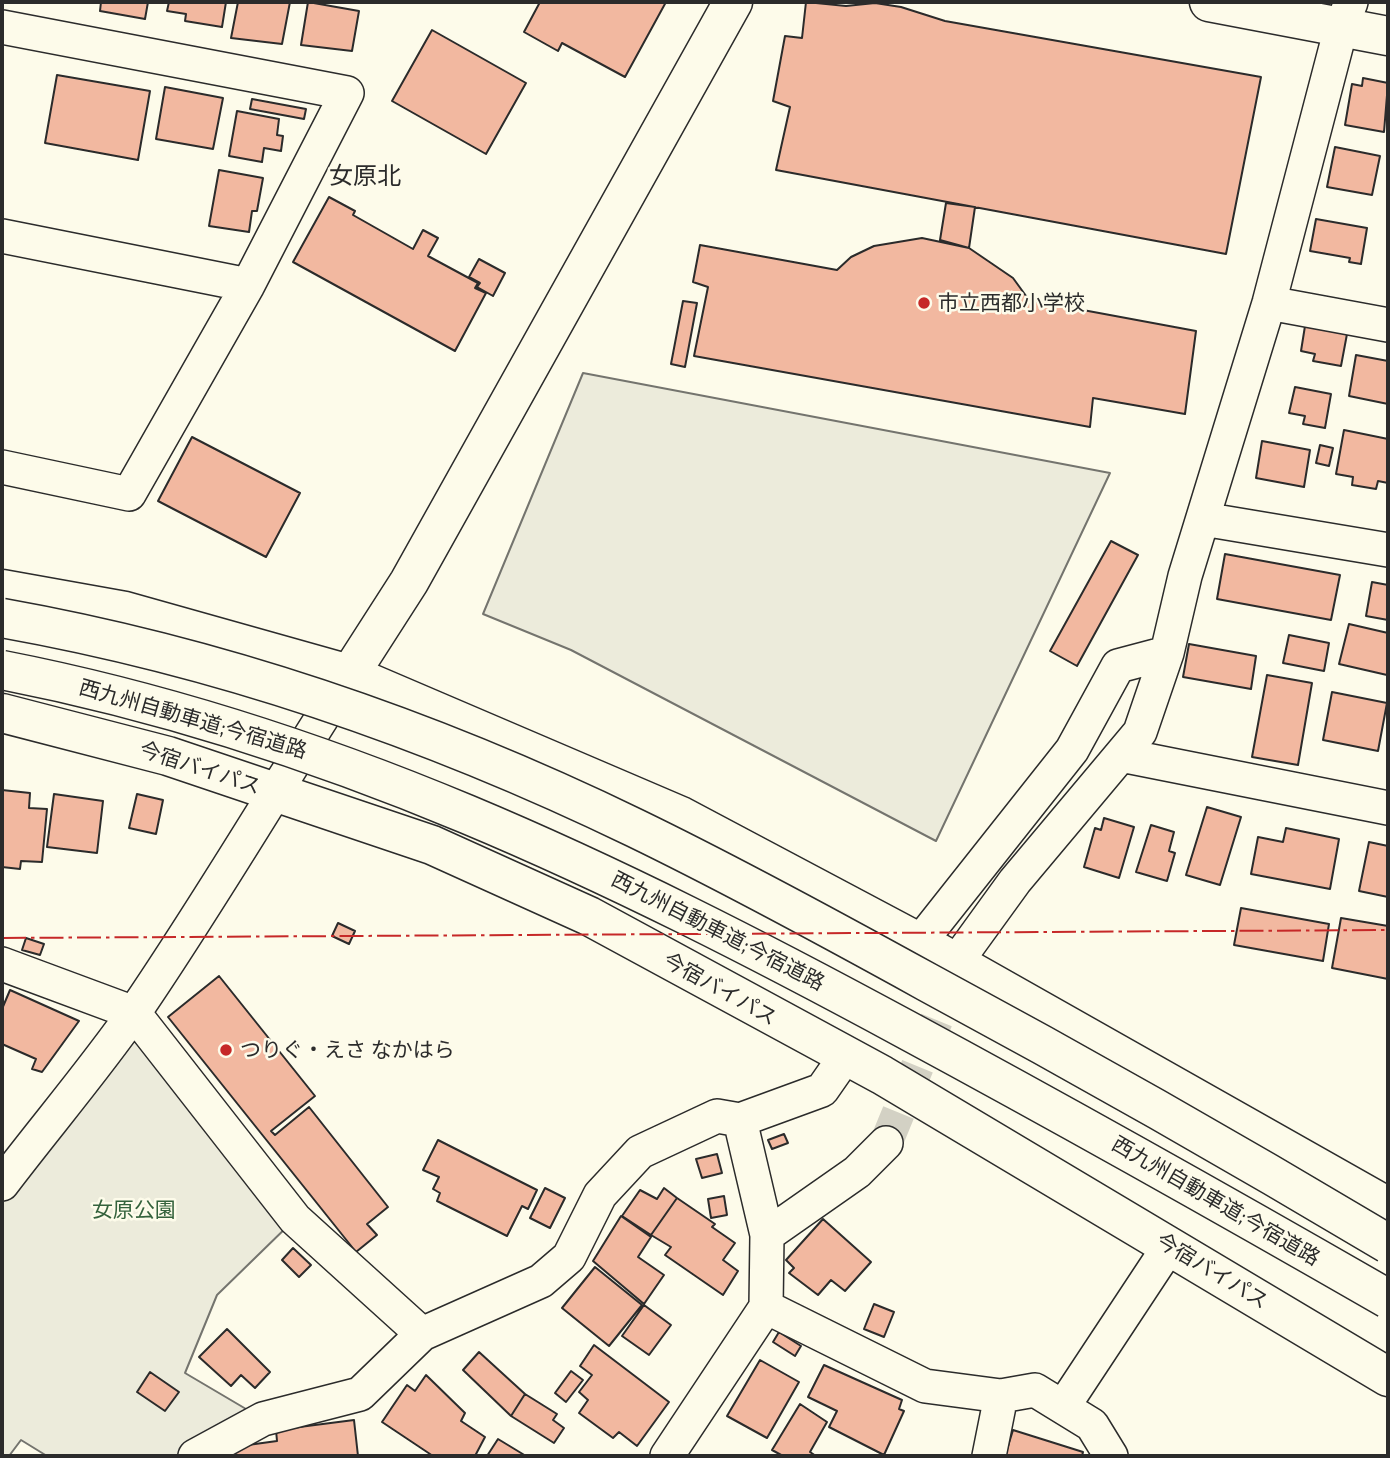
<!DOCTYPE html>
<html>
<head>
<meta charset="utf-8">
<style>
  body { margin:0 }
  #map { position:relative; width:1390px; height:1458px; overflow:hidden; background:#fdfbea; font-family:"Exo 2",sans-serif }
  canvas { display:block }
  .frame { position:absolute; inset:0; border:4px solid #2b2b2b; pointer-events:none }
</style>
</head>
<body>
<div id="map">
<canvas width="1390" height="1458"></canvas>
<div class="frame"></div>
</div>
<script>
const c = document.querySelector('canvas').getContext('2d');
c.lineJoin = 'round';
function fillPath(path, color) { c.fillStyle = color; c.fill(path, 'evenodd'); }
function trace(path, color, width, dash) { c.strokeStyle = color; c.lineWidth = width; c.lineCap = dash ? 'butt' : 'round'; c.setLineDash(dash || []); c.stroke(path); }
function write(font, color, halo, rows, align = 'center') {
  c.font = font + ' "Exo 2","Noto Sans JP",sans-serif'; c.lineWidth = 5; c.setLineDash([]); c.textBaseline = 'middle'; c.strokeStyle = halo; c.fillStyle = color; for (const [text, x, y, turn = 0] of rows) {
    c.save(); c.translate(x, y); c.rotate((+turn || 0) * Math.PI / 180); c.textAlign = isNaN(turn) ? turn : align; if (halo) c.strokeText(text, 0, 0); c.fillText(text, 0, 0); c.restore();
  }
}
const green = new Path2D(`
  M583 373 1110 473 936 841 571 650 483 614Z
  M134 1013 295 1219 217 1295 185 1373 263 1419 195 1456H47L21 1440 9 1456H2V1184Z`);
fillPath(green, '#ecebdb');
trace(green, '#74746e', 2);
const building = new Path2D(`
  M101 2H148L145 19 100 11Z
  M169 2H226L222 27 185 21 186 14 167 11Z
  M238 2H290L282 44 231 38Z
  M308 2 359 11 352 51 301 45Z
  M540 2H666L625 77 562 43 558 51 524 32Z
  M806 2 846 6 875 3 901 7 945 21 1261 77 1226 254 776 170 790 107 773 101 785 36 802 38Z
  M432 30 526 83 486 154 392 101Z
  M57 75 150 91 138 160 45 143Z
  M1363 78 1388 83 1384 132 1345 125 1352 84 1362 86Z
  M165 87 223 98 213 149 156 139Z
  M252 99 306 109 304 119 250 109Z
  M237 111 279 119 277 135 283 136 281 151 264 148 262 162 229 156Z
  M1335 147 1380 156 1372 195 1327 187Z
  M219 170 263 178 257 211H252L249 232 209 226Z
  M329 197 355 211 353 215 413 249 423 230 438 238 428 256 478 283 475 288 486 293 455 351 293 262Z
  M946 203 975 207 969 248 940 240Z
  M1316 219 1367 228 1361 264 1349 262 1350 258 1310 251Z
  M922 238 969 248 1013 278 1029 300 1196 331 1185 414 1093 398 1090 427 694 356 708 287 693 282 700 245 837 270 851 257 874 246Z
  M479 259 505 273 493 296 477 287 480 283 469 277Z
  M683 301 697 303 685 367 671 364Z
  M1305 326 1347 334 1341 366 1313 361 1315 354 1301 351Z
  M1356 355 1388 361V404L1349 396Z
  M1295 387 1331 394 1325 428 1303 424 1305 416 1289 413Z
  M1344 430 1388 439V483L1378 481 1376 489 1352 485 1353 477 1336 474Z
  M192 437 300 493 266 557 158 501Z
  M1262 441 1310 450 1304 487 1256 478Z
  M1320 445 1333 448 1329 466 1316 463Z
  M1111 541 1138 555 1077 666 1050 651Z
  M1225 554 1340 575 1331 620 1217 599Z
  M1372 582 1388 585V620L1366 616Z
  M1349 624 1388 633 1387 675 1339 664Z
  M1289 635 1329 643 1324 671 1283 663Z
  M1189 644 1256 656 1251 689 1183 677Z
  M1267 675 1312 683 1298 765 1252 757Z
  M1332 692 1387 703 1378 751 1323 740Z
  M2 790 30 793 29 808 47 809 42 862 21 861 20 869 2 867Z
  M54 794 103 801 97 853 47 847Z
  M137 794 163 800 156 834 129 828Z
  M1207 807 1241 817 1220 885 1186 875Z
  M1104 818 1134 827 1119 878 1084 867 1095 828 1101 830Z
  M1151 825 1174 832 1169 851 1175 853 1167 881 1136 872Z
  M1286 828 1339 839 1330 889 1251 874 1258 837 1283 842Z
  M1369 842 1388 846V897L1359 891Z
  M1241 908 1329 924 1323 961 1234 945Z
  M1341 918 1388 926V979L1332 968Z
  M338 923 355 931 349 944 332 936Z
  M26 938 44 944 40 955 22 950Z
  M219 976 315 1096 271 1131 275 1135 309 1107 388 1207 367 1224 377 1235 356 1252 168 1017Z
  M10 990 79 1021 42 1072 32 1069 36 1059 2 1044V1009Z
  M784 1134 788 1143 772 1149 768 1140Z
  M438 1140 537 1190 528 1209 522 1206 507 1236 437 1201 440 1193 433 1189 439 1177 423 1170Z
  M717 1154 722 1173 702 1178 696 1159Z
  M545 1188 565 1198 550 1228 530 1218Z
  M664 1188 677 1198 651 1235 622 1216 640 1190 657 1199Z
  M724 1196 727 1215 711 1218 708 1199Z
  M677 1198 715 1224 712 1227 735 1243 723 1260 738 1271 723 1295 665 1255 671 1247 651 1235Z
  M621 1216 651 1237 638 1257 664 1275 644 1304 593 1261Z
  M823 1219 871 1262 845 1291 831 1280 818 1295 789 1273 794 1268 786 1260Z
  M293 1248 311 1265 299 1277 282 1260Z
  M595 1267 642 1305 609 1346 562 1308Z
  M874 1304 894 1312 884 1337 864 1329Z
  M644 1305 671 1325 649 1355 622 1336Z
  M227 1329 270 1372 255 1388 241 1375 231 1386 199 1357Z
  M779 1332 801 1346 795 1356 773 1342Z
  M594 1345 669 1402 637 1446 619 1432 613 1438 579 1413 588 1400 579 1392 592 1375 580 1366Z
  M479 1352 525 1394 511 1416 463 1370Z
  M760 1360 799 1382 767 1438 727 1416Z
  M824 1365 902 1400 899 1409 904 1411 884 1455 829 1427 837 1411 808 1397Z
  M571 1371 583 1380 566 1402 555 1393Z
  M150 1372 179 1392 165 1411 137 1392Z
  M426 1375 465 1413 461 1421 485 1437 475 1456H433L382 1422 407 1385 415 1391Z
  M525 1394 557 1414 553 1420 564 1428 554 1443 511 1416Z
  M800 1404 827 1422 810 1452 816 1456H783L772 1450Z
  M354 1420 358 1456H227L226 1448 277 1441 276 1430Z
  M1013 1430 1083 1452 1082 1456H1005Z
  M498 1439 526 1456H487Z`);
fillPath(building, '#f2b8a0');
trace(building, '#2b2b2b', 2);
trace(new Path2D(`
  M886 1143 957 970`), '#d3d1c4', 33, [33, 17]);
const street = new Path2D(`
  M2 27 347 93 248 285 129 494 2 467
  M2 236 248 285
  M1269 303 1388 325
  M1203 519 1388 550
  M1121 755 1388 808
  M920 942 1072 750 1118 666 1167 653
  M965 950 1015 881 1140 732 1167 653 1185 576 1269 303 1341 28 1351 2
  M2 964 134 1013 295 1219 422 1334
  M740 1120 822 1090 845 1057
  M2 1184C46 1126 94 1070 136 1010 207 906 271 797 339 691
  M767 1235 857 1172 886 1143
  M1063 1407 1170 1245
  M195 1456 263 1419 360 1394 422 1334 541 1281 569 1257 600 1195 640 1152 717 1116 740 1120 767 1235 766 1307 925 1386 1001 1396 1035 1390 1092 1425 1111 1456
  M667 1456 766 1307
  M989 1456 1001 1396`);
const secondary = new Path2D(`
  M1209 2 1388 36
  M339 691 409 582 733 2`);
const highway = new Path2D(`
  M2 589 125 611 349 674 681 816 939 953 1388 1207
  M2 713 168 756 432 845 589 916 882 1075 1388 1377`);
trace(street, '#2b2b2b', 36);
trace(secondary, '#2b2b2b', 41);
trace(highway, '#2b2b2b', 41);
trace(street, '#fdfbea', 33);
trace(secondary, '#fdfbea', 38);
trace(highway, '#fdfbea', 38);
const highwayBridge = new Path2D(`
  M2 618C221 657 435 731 635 828 734 876 831 929 927 982 1083 1066 1236 1153 1388 1244
  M2 670C330 734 613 871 905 1029 1068 1117 1228 1207 1388 1299`);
trace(highwayBridge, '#2b2b2b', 41, []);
trace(highwayBridge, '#fdfbea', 38);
trace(new Path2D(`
  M2 938 1388 930`), '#c62828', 2, [24, 5, 3.5, 5]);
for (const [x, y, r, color] of [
  [924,303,7,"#c62828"],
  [226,1050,7,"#c62828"]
]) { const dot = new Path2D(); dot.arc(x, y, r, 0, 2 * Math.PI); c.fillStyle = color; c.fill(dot); trace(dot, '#fdfbea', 2.5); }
write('21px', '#2b2b2b', '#fdfbea', [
  ["市立西都小学校",938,303],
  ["つりぐ・えさ なかはら",240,1050]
], 'left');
write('21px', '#2b2b2b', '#fdfbea', [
  ["西九州自動車道;今宿道路",193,719,16],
  ["今宿バイパス",200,768,18],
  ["西九州自動車道;今宿道路",718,931,27],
  ["今宿バイパス",720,989,29],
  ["西九州自動車道;今宿道路",1216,1201,30],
  ["今宿バイパス",1212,1271,31]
]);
write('21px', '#34623c', '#fdfbea', [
  ["女原公園",134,1210]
]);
write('24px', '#2b2b2b', '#fdfbea', [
  ["女原北",365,176]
]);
</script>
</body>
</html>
